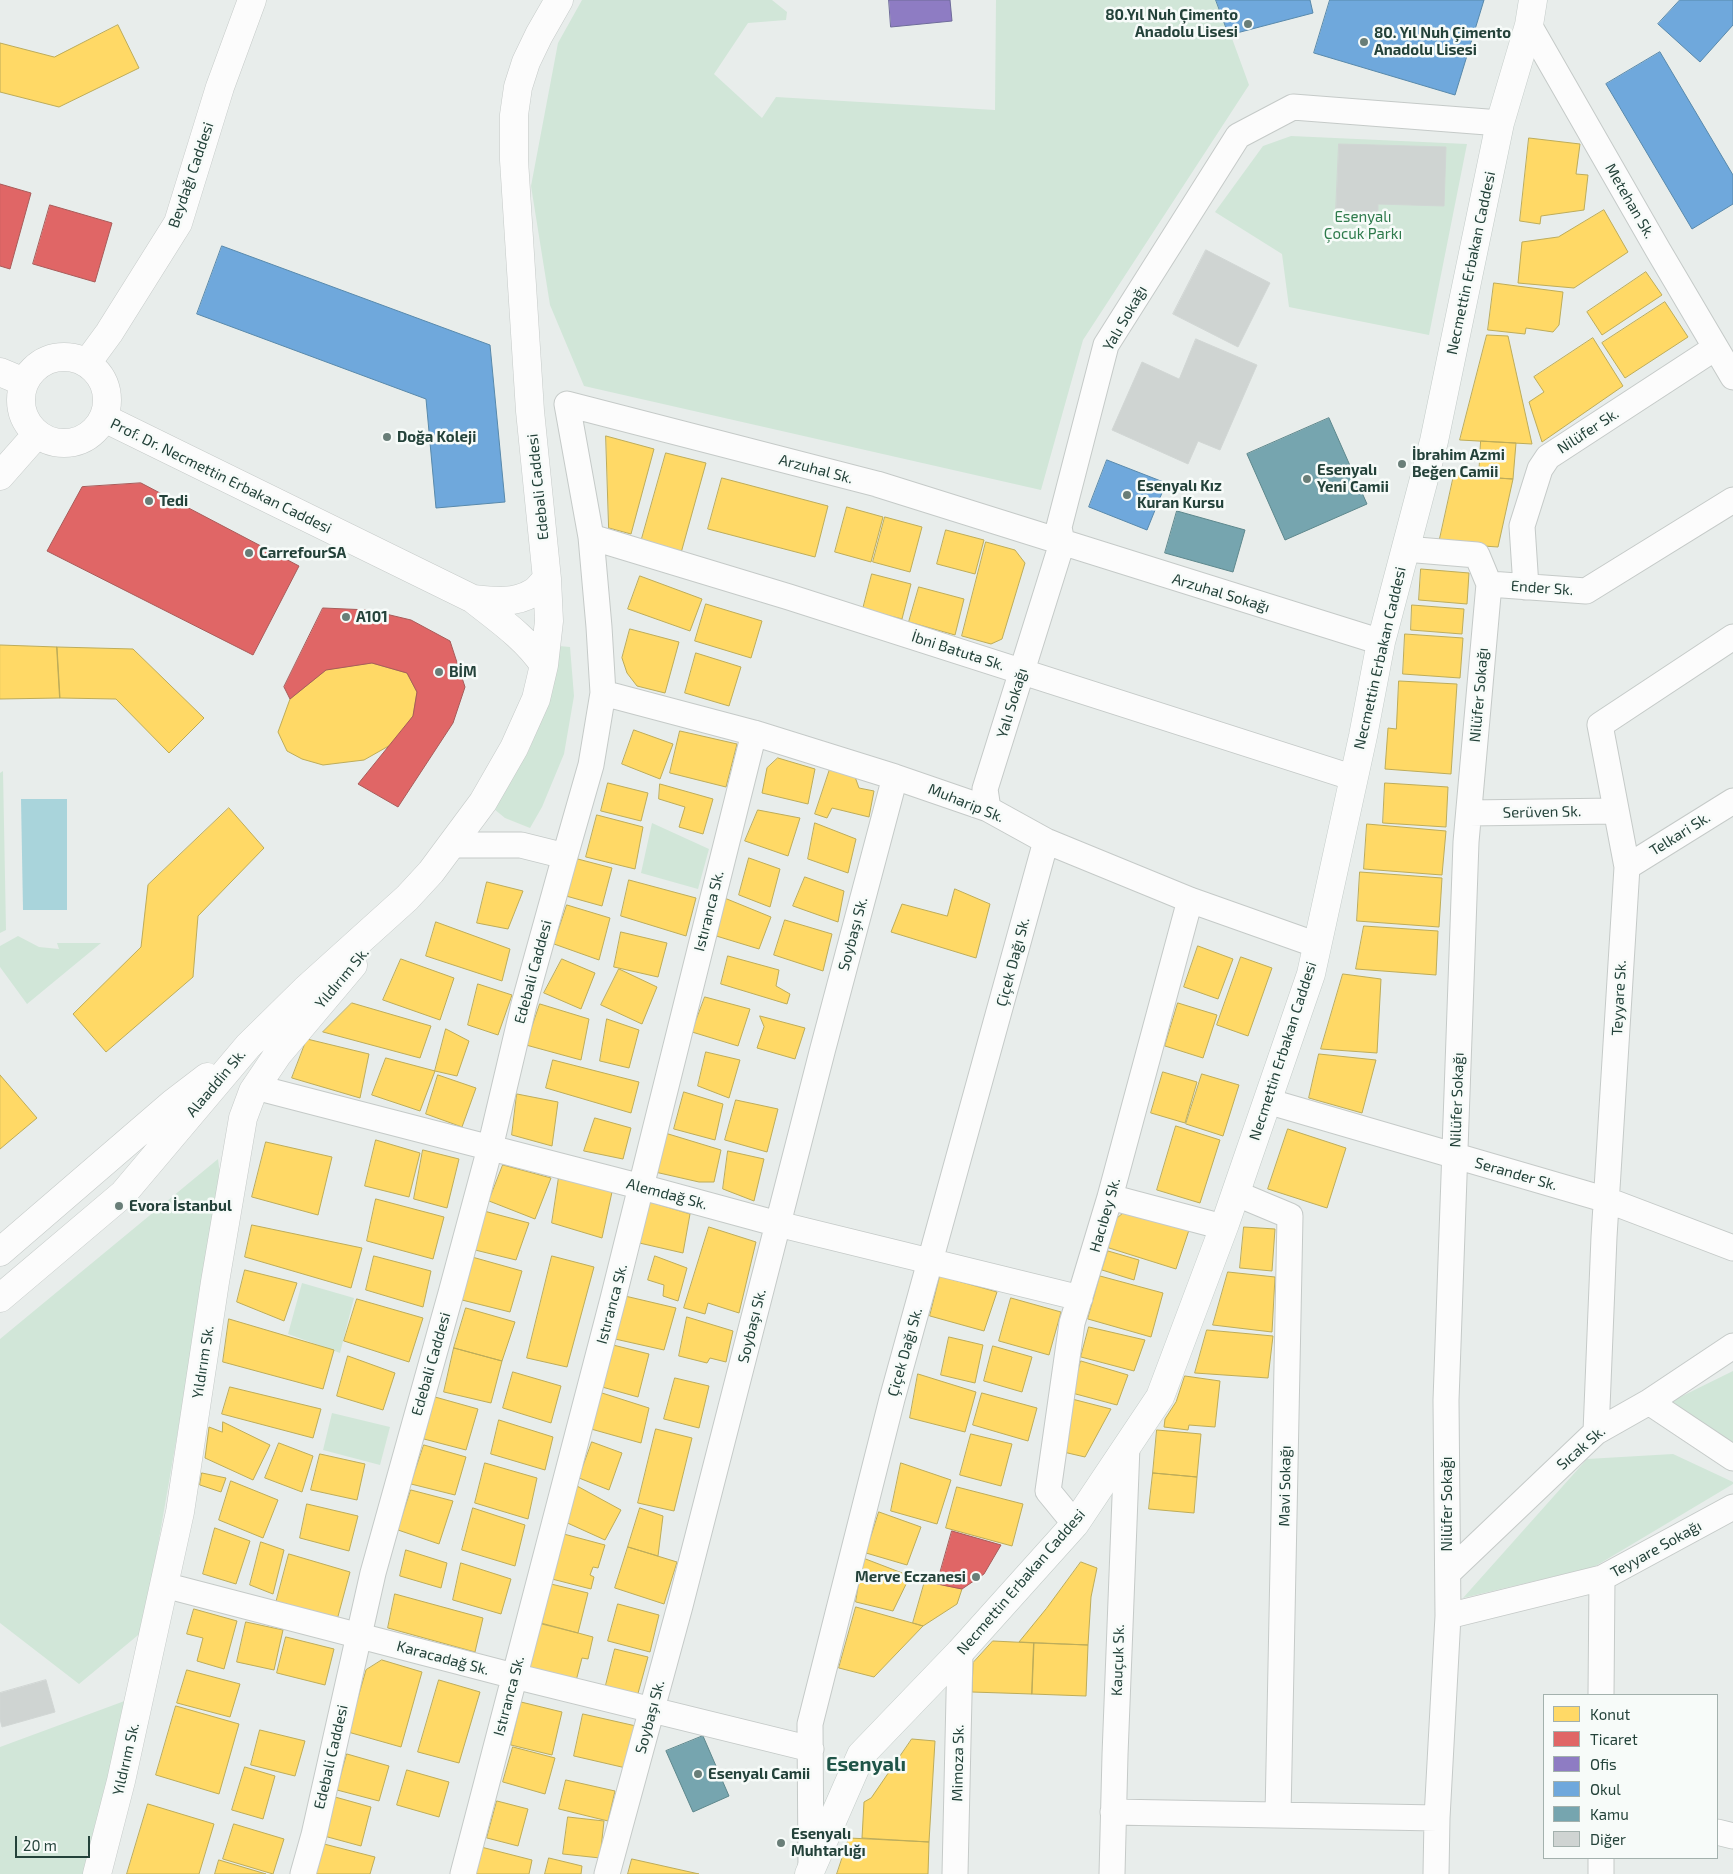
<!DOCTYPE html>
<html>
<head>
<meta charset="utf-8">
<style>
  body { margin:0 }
  #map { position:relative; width:1733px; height:1874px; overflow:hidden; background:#e8edeb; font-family:"Exo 2",sans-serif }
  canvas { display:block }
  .legend { position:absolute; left:1543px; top:1694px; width:175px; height:165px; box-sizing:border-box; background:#f7fbf9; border:1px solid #a3b1ad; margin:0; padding:6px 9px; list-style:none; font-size:15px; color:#24423a }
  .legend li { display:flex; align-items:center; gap:10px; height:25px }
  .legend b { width:25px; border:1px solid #a3b1ad }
  .scale { position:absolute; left:15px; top:1836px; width:75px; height:22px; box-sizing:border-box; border:2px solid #24423a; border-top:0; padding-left:6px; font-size:15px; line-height:18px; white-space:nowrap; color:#24423a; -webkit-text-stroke:4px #f7fbf9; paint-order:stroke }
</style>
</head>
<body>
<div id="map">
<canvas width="1733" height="1874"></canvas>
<ul class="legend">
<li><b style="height:14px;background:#ffd966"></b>Konut</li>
<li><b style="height:14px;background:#e06666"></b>Ticaret</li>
<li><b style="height:14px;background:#8e7cc3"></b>Ofis</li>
<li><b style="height:14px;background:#6fa8dc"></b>Okul</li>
<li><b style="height:14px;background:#76a5af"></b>Kamu</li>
<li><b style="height:14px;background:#cfd4d2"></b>Diğer</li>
</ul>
<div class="scale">20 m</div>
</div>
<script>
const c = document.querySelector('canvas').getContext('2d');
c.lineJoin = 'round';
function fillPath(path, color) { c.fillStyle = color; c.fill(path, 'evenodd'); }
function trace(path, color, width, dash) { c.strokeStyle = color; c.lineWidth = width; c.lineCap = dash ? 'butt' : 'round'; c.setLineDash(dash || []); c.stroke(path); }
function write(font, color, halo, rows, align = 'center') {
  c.font = font + ' "Exo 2",sans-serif'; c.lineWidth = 5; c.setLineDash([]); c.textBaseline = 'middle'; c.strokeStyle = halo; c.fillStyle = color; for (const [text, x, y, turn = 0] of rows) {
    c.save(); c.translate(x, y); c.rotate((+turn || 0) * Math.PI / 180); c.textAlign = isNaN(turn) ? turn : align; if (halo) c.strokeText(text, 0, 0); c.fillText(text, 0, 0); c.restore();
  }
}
fillPath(new Path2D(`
  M582 0H772L787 12 786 20 748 23 714 74 762 118 776 97 995 110 996 0H1218L1249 85 1083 340 1041 490 584 386 550 305 531 186 558 43Z
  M1291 136 1467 144 1429 335 1289 307 1282 254 1215 212 1263 146Z
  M559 646 570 647 574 696 564 754 542 807 530 828 505 818 494 809 529 750 550 697Z
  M3 771 6 930 0 933V773Z
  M652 823 709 849 698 889 641 873Z
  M18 936 39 947 59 949 57 943H101L27 1004 0 967V946Z
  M218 1159 221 1183 143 1631 79 1684 0 1623V1339Z
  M302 1283 354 1298 340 1353 288 1334Z
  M1733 1371V1442L1668 1403Z
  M332 1413 390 1427 380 1465 323 1450Z
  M1673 1454 1733 1482V1484L1594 1567 1463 1598 1587 1459Z
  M130 1699 85 1874H0V1747Z`), '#d1e6d8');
fillPath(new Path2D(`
  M21 799H67V910H23Z`), '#a9d4db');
const homes = new Path2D(`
  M118 25 139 68 59 107 0 92V43L54 57Z
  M1529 138 1580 144 1576 174 1588 175 1584 210 1541 216 1540 224 1520 221Z
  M1604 210 1628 252 1574 288 1518 283 1522 242 1558 237Z
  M1646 272 1662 295 1602 335 1587 312Z
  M1494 283 1563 292 1559 325 1553 332 1526 328 1525 334 1488 330Z
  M1665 302 1688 337 1625 378 1602 343Z
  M1487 335 1508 336 1532 444 1460 440Z
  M1593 338 1623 386 1542 442 1529 402 1544 392 1534 377Z
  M606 436 654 449 631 534 609 528Z
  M1481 441 1516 443 1513 479 1479 477Z
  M666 453 706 463 681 553 641 542Z
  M1454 475 1513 479 1498 547 1439 543Z
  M722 478 828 506 815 557 708 529Z
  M847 507 883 517 871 562 835 552Z
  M885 517 922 527 910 572 873 562Z
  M946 530 984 540 975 574 937 564Z
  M986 542 1015 550 1025 563 1002 639 991 644 962 636Z
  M1421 569 1469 573 1467 604 1419 600Z
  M872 574 911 584 902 619 863 609Z
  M640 576 702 599 690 631 628 609Z
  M919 587 964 599 955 635 909 622Z
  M706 604 762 621 751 658 695 641Z
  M1412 605 1464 609 1462 634 1411 630Z
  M630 629 679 642 665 693 637 686 627 673 622 658Z
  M1405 634 1463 638 1460 678 1403 674Z
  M0 645 57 647 60 698 0 699Z
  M57 647 133 649 204 718 169 753 116 699 60 698Z
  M696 653 741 667 729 706 685 693Z
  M372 663 407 673 417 692 413 716 394 743 364 760 323 765 302 759 287 751 278 732 290 699 326 670Z
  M1399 681 1457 684 1451 774 1385 769 1388 728 1396 729Z
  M634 730 673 744 660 779 622 764Z
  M680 731 737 744 726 787 670 773Z
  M778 758 815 769 808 804 762 793 767 768Z
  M830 769 854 774 859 788 874 791 869 817 832 808 827 818 815 814Z
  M608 783 648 793 641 821 601 811Z
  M1385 783 1448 787 1446 827 1383 823Z
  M660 784 713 799 703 834 679 827 685 807 659 799Z
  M229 808 264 848 198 916 193 977 106 1052 73 1014 141 947 148 885Z
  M758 810 800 818 788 856 745 841Z
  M597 815 643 827 635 869 586 857Z
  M815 823 856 839 848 873 808 859Z
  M1367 824 1446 831 1442 875 1364 869Z
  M574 858 612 868 602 906 566 896Z
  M749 858 780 869 770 907 739 895Z
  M1360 872 1442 878 1439 927 1357 921Z
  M805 877 844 891 838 922 793 906Z
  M629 880 696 898 686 936 621 916Z
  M487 882 523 891 508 929 477 923Z
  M955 889 990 904 976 958 891 932 902 904 947 916Z
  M722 897 771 917 759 949 713 935Z
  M567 905 610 918 599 960 554 944Z
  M785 920 832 934 823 971 774 955Z
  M436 922 510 949 502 981 426 956Z
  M1364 926 1438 931 1436 975 1356 969Z
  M621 932 667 943 658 977 614 967Z
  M1198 946 1233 959 1218 999 1184 987Z
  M728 956 779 970 776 986 790 994 787 1004 721 984Z
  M1241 957 1272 968 1248 1036 1217 1025Z
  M401 959 454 978 440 1020 383 1000Z
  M562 959 595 973 581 1009 544 993Z
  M619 969 657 987 642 1024 601 1005Z
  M1343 974 1381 979 1377 1053 1321 1049Z
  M478 984 512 995 498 1035 468 1025Z
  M705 997 750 1009 738 1046 692 1032Z
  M352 1003 431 1026 420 1058 323 1032Z
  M1178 1003 1217 1015 1203 1058 1165 1046Z
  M540 1004 589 1019 581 1060 526 1045Z
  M760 1016 805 1028 795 1059 757 1048 764 1027Z
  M607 1019 639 1030 629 1068 600 1061Z
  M446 1029 469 1041 457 1076 435 1071Z
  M307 1039 369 1054 360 1098 292 1078Z
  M706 1052 740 1060 729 1098 698 1086Z
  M1319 1054 1376 1060 1362 1113 1309 1098Z
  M386 1058 435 1071 420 1111 372 1095Z
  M553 1060 639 1082 631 1113 546 1088Z
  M1163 1072 1197 1082 1185 1123 1151 1113Z
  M1202 1074 1239 1085 1223 1136 1186 1124Z
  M0 1075 37 1118 0 1149Z
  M438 1075 476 1088 462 1127 426 1114Z
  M684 1092 723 1104 715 1140 674 1129Z
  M517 1094 558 1102 552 1146 512 1135Z
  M736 1100 778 1109 767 1152 725 1140Z
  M595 1118 631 1128 623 1159 584 1151Z
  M1176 1126 1220 1140 1200 1203 1157 1190Z
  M1288 1129 1346 1148 1327 1208 1268 1189Z
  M665 1133 721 1150 714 1182H699L655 1172Z
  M376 1140 420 1153 409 1197 365 1186Z
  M266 1142 332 1157 318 1215 252 1197Z
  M423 1150 459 1159 447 1208 414 1199Z
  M728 1151 764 1159 754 1201 723 1189Z
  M503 1165 551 1178 535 1219 489 1201Z
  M559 1177 612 1192 602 1238 552 1223Z
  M376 1199 444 1217 433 1259 367 1241Z
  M647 1201 690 1214 683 1253 635 1242Z
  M1127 1210 1189 1230 1176 1269 1106 1247 1115 1220Z
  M484 1211 529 1223 516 1260 471 1249Z
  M252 1225 362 1248 351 1288 245 1257Z
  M709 1227 756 1242 739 1313 708 1303 705 1314 684 1308Z
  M1244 1227 1275 1229 1272 1271 1240 1268Z
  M1108 1251 1139 1260 1134 1280 1102 1270Z
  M374 1256 431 1271 423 1307 366 1290Z
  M552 1256 594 1267 567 1367 527 1358Z
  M655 1256 687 1268 678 1301 663 1296 664 1285 648 1280Z
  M472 1257 522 1271 510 1312 458 1299Z
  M245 1270 297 1283 284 1321 237 1302Z
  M1228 1272 1275 1277 1272 1332 1213 1325Z
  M940 1276 997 1292 984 1331 930 1316Z
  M1100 1276 1163 1293 1151 1337 1088 1319Z
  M625 1296 676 1308 664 1350 615 1339Z
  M1011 1298 1061 1312 1049 1355 999 1341Z
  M357 1299 423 1318 409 1362 344 1341Z
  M466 1308 515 1322 502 1361 454 1348Z
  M687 1317 733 1331 726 1362 710 1358 707 1363 679 1356Z
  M229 1319 334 1350 323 1389 223 1362Z
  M1089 1327 1145 1340 1134 1371 1081 1357Z
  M1207 1330 1273 1336 1268 1378 1195 1373Z
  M949 1337 983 1345 975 1383 941 1375Z
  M613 1345 649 1354 638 1397 602 1387Z
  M993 1346 1032 1357 1022 1392 984 1381Z
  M454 1348 502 1361 491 1403 444 1392Z
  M348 1356 395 1373 383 1410 337 1396Z
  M1081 1361 1128 1375 1117 1405 1072 1393Z
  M513 1372 561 1386 551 1423 503 1408Z
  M918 1374 976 1392 965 1432 910 1418Z
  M1185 1376 1220 1381 1215 1427 1189 1425 1188 1430 1164 1427 1165 1419 1176 1402Z
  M675 1378 709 1386 699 1428 664 1419Z
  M230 1387 321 1409 313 1438 222 1414Z
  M602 1393 649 1408 641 1443 591 1429Z
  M982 1393 1037 1408 1028 1441 973 1425Z
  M435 1397 478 1409 466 1450 424 1439Z
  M1072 1399 1111 1409 1085 1457 1059 1451Z
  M499 1420 553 1437 545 1470 491 1454Z
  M223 1422 270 1445 253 1480 205 1458 209 1427 222 1432Z
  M656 1429 692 1438 674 1511 638 1503Z
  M1157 1430 1201 1434 1197 1477 1153 1473Z
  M971 1434 1012 1444 1001 1486 960 1475Z
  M592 1442 622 1453 609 1490 579 1478Z
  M279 1443 313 1456 302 1492 265 1478Z
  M424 1445 466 1457 455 1495 411 1484Z
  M320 1454 365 1464 357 1500 311 1490Z
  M485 1463 537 1478 528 1519 475 1503Z
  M901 1463 951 1480 937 1524 891 1511Z
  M202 1473 226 1478 221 1492 200 1485Z
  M1153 1473 1197 1477 1194 1513 1149 1509Z
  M231 1481 278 1500 263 1538 219 1520Z
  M577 1486 621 1510 605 1540 563 1521Z
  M957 1487 1023 1504 1012 1546 946 1528Z
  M411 1490 453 1501 439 1544 398 1530Z
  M307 1504 358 1516 349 1551 300 1538Z
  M473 1508 525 1525 515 1566 462 1550Z
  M640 1508 663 1516 658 1556 628 1547Z
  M879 1512 921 1527 907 1565 866 1553Z
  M215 1528 250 1541 236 1584 203 1574Z
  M560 1533 605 1545 598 1568 593 1567 590 1575 594 1577 591 1589 548 1578Z
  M261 1542 284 1550 273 1594 250 1585Z
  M628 1547 677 1562 664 1604 615 1588Z
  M406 1550 447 1563 441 1588 400 1576Z
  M289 1554 350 1572 337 1620 276 1603Z
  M863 1558 910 1576 893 1611 856 1602Z
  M1081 1562 1097 1568 1091 1597 1088 1645 1019 1642 1046 1609Z
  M461 1563 511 1579 501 1614 453 1600Z
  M925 1581 962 1589 957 1604 923 1626 913 1623Z
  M551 1584 588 1593 578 1633 542 1624Z
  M395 1594 483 1618 475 1652 388 1628Z
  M618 1604 659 1615 650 1652 608 1641Z
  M856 1607 923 1626 874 1677 839 1668Z
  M194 1609 237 1621 224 1669 197 1661 203 1638 187 1634Z
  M246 1622 283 1630 274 1670 237 1662Z
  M537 1622 593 1637 588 1659 582 1658 576 1681 525 1668Z
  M286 1637 334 1649 325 1685 277 1673Z
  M993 1641 1034 1643 1032 1694 972 1692 973 1663Z
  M1034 1643 1088 1645 1086 1696 1032 1694Z
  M615 1649 648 1657 637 1697 605 1689Z
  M382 1660 422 1672 401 1747 348 1732 366 1670Z
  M187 1670 240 1684 230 1717 177 1703Z
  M439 1680 480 1692 459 1763 418 1752Z
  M521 1702 562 1712 552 1755 511 1745Z
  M176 1706 239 1724 219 1794 156 1775Z
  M583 1714 636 1726 626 1768 574 1756Z
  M260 1730 305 1741 295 1776 251 1765Z
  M912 1739 935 1741 929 1842 862 1838 864 1802 871 1798Z
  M513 1747 555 1758 545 1794 503 1782Z
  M347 1754 389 1766 379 1801 337 1790Z
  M245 1767 275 1776 263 1819 232 1810Z
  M407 1770 449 1782 439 1817 397 1805Z
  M566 1780 615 1791 608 1821 559 1809Z
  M335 1797 371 1807 361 1846 324 1836Z
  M497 1801 528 1809 518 1846 487 1838Z
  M148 1804 214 1824 199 1874H127Z
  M568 1817 604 1821 600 1858 563 1854Z
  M234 1824 284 1839 273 1874 223 1859Z
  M849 1838 929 1842 928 1874H837Z
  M324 1844 375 1857 370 1874H316Z
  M481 1847 532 1860 529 1874H474Z
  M549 1858 582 1866 581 1874H545Z
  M632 1859 699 1874H628Z
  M219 1860 266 1874H215Z`);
fillPath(homes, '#ffd966');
trace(homes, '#bdac59', 1);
const shops = new Path2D(`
  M0 184 31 193 10 269 0 266Z
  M50 205 112 223 95 282 33 264Z
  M141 483 299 566 253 655 47 551 82 487Z
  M323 608 369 610 411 620 450 641 465 687 453 723 398 807 358 784 413 716 417 692 407 673 372 663 326 670 290 699 284 687Z
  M952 1531 1001 1545 984 1574 962 1589 937 1584Z`);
fillPath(shops, '#e06666');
trace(shops, '#a85b59', 1);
const offices = new Path2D(`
  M889 0H950L952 21 891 27Z`);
fillPath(offices, '#8e7cc3');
trace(offices, '#6e6b9a', 1);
const schools = new Path2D(`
  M1216 0H1310L1313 13 1229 35Z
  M1330 0H1484L1455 95 1314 53Z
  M1680 0H1733V25L1700 62 1658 24Z
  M1660 52 1733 175V204L1692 229 1606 84Z
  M222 246 490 345 505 502 436 508 426 399 197 314Z
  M1107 460 1166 483 1147 530 1089 507Z`);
fillPath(schools, '#6fa8dc');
trace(schools, '#5889ab', 1);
const public = new Path2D(`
  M1329 418 1367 504 1285 540 1247 454Z
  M1177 511 1245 530 1233 572 1165 553Z
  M703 1736 729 1796 693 1812 666 1751Z`);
fillPath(public, '#76a5af');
trace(public, '#5d878c', 1);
const building = new Path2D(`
  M1339 144 1446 147 1444 206 1378 204V213L1336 211Z
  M1206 250 1270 283 1238 347 1173 314Z
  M1196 339 1257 365 1220 450 1198 441 1188 464 1112 430 1142 362 1179 379Z
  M46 1680 55 1712 2 1727 0 1719V1693Z`);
fillPath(building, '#cfd4d2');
trace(building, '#d1d6d4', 1);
const minor = new Path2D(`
  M1529 25 1658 250 1733 377
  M591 537 789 597 1354 778
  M1405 549 1477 555 1489 584 1586 591 1733 500
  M1526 587 1522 526 1540 469 1548 457 1715 348
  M603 693 754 733 895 777 988 809 1046 841 1190 900 1317 945
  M988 809 985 789 1062 543 1059 527 1106 345 1238 136 1293 107 1500 123
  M1469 813 1616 811
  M452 845H521L565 856 591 765 603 693 599 627 591 537 567 404 877 484 1381 642
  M1627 867 1733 801
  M255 1087 642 1187 778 1224 1080 1298
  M1267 1101 1607 1200 1733 1248
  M1235 1193 1290 1216 1278 1815
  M1110 1197 1223 1227
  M1649 1402 1733 1458
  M1596 1432 1604 1237 1627 867 1600 725 1733 637
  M1075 1524 1048 1491 1072 1323 1110 1197 1190 900
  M1448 1573 1596 1432 1649 1402 1733 1346
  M164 1585 514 1676 811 1749
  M1448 1616 1602 1578 1733 1507
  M1601 1695 1602 1578
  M1113 1812 1437 1818
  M1717 1832 1733 1836
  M811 1870 810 1724 892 1399 1046 841
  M303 1874 314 1835 373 1573 451 1293 490 1148 524 1004 565 856
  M463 1874 613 1299 754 733
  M607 1874 680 1606 822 1052 895 777
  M955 1874 960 1652
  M1112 1874 1115 1755 1127 1446
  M1436 1874 1437 1818 1448 1616 1446 1400 1466 842 1489 584
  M1601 1874V1858`);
const tertiary = new Path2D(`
  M21 400a43 43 0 1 1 86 0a43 43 0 1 1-86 0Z
  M87 363 109 333 178 223 220 87 252 0
  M0 372 24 382
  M104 418 473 599C498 619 526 638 544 665
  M0 476 37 434
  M473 599C492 601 515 604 532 593 538 590 542 583 547 579
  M0 1252 173 1103 207 1077
  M0 1298 123 1194 248 1046 305 990 407 898 431 872 483 802 514 748 536 699 544 665 549 621 547 579 530 411 514 160V115L518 87 526 62 539 35 559 0
  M97 1874 121 1781 180 1512 215 1282 243 1118 253 1091 278 1054 353 965`);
const secondary = new Path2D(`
  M809 1874 861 1755 960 1652 1075 1524 1160 1397 1225 1224 1311 974 1363 736 1381 642 1434 441 1500 123 1529 25 1533 0`);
trace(minor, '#c5cac8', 27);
trace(tertiary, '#c5cac8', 29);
trace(secondary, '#c3cbc8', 29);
trace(minor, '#fcfcfc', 25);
trace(tertiary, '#fcfcfc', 28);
trace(secondary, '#fcfcfc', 28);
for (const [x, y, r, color] of [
  [1248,24,5,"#697e78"],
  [1364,42,5,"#697e78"],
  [387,437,5,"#697e78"],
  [1402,464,5,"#697e78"],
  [1307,479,5,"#697e78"],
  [1127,495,5,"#697e78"],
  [149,501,5,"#697e78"],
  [249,553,5,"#697e78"],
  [346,617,5,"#697e78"],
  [439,672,5,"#697e78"],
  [119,1206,5,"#697e78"],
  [976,1577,5,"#697e78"],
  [698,1774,5,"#697e78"],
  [781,1843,5,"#697e78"]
]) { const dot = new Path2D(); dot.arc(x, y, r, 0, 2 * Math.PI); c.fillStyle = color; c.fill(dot); trace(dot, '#f7fbf9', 2); }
write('bold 15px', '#24423a', '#f7fbf9', [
  ["80.Yıl Nuh Çimento",1238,15,"right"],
  ["Anadolu Lisesi",1238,32,"right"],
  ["80. Yıl Nuh Çimento",1374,33],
  ["Anadolu Lisesi",1374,50],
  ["Doğa Koleji",397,437],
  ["İbrahim Azmi",1412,455],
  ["Beğen Camii",1412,472],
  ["Esenyalı",1317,470],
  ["Yeni Camii",1317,487],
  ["Esenyalı Kız",1137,486],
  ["Kuran Kursu",1137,503],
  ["Tedi",159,501],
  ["CarrefourSA",259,553],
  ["A101",356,617],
  ["BİM",449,672],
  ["Evora İstanbul",129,1206],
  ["Merve Eczanesi",966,1577,"right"],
  ["Esenyalı Camii",708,1774],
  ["Esenyalı",791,1834],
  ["Muhtarlığı",791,1851]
], 'left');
write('15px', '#24423a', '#f7fbf9', [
  ["Beydağı Caddesi",191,175,-71],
  ["Metehan Sk.",1630,201,60],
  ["Necmettin Erbakan Caddesi",1471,263,-78],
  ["Yalı Sokağı",1125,318,-60],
  ["Nilüfer Sk.",1588,431,-33],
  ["Arzuhal Sk.",816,469,15],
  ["Prof. Dr. Necmettin Erbakan Caddesi",221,476,26],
  ["Edebali Caddesi",538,487,-96],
  ["Ender Sk.",1542,588,4],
  ["Arzuhal Sokağı",1221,593,17],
  ["İbni Batuta Sk.",958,651,18],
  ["Necmettin Erbakan Caddesi",1380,658,-77],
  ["Nilüfer Sokağı",1479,695,-85],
  ["Yalı Sokağı",1012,703,-73],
  ["Muharip Sk.",966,803,22],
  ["Serüven Sk.",1542,812,-1],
  ["Telkari Sk.",1680,834,-32],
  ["Istıranca Sk.",709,911,-76],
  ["Soybaşı Sk.",853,934,-75],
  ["Çiçek Dağı Sk.",1013,962,-75],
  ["Edebali Caddesi",533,972,-75],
  ["Yıldırım Sk.",342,978,-50],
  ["Teyyare Sk.",1619,998,-87],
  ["Necmettin Erbakan Caddesi",1283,1051,-72],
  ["Alaaddin Sk.",216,1083,-50],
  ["Nilüfer Sokağı",1457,1100,-88],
  ["Serander Sk.",1516,1174,16],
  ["Alemdağ Sk.",667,1194,15],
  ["Hacıbey Sk.",1105,1215,-74],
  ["Istıranca Sk.",612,1304,-75],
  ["Soybaşı Sk.",752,1326,-76],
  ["Çiçek Dağı Sk.",905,1352,-74],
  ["Yıldırım Sk.",203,1362,-81],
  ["Edebali Caddesi",431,1364,-74],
  ["Sıcak Sk.",1581,1448,-41],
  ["Mavi Sokağı",1285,1486,-89],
  ["Nilüfer Sokağı",1447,1504,-90],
  ["Teyyare Sokağı",1656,1549,-29],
  ["Necmettin Erbakan Caddesi",1021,1582,-49],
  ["Karacadağ Sk.",443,1658,15],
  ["Kauçuk Sk.",1118,1660,-88],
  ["Istıranca Sk.",509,1696,-75],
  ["Soybaşı Sk.",650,1717,-75],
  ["Edebali Caddesi",331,1757,-77],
  ["Yıldırım Sk.",126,1759,-77],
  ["Mimoza Sk.",958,1763,-89]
]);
write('15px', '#2d7a4b', '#f7fbf9', [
  ["Esenyalı",1363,217],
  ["Çocuk Parkı",1363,234]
]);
write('bold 20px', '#1f5548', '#f7fbf9', [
  ["Esenyalı",866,1764]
]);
</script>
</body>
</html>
